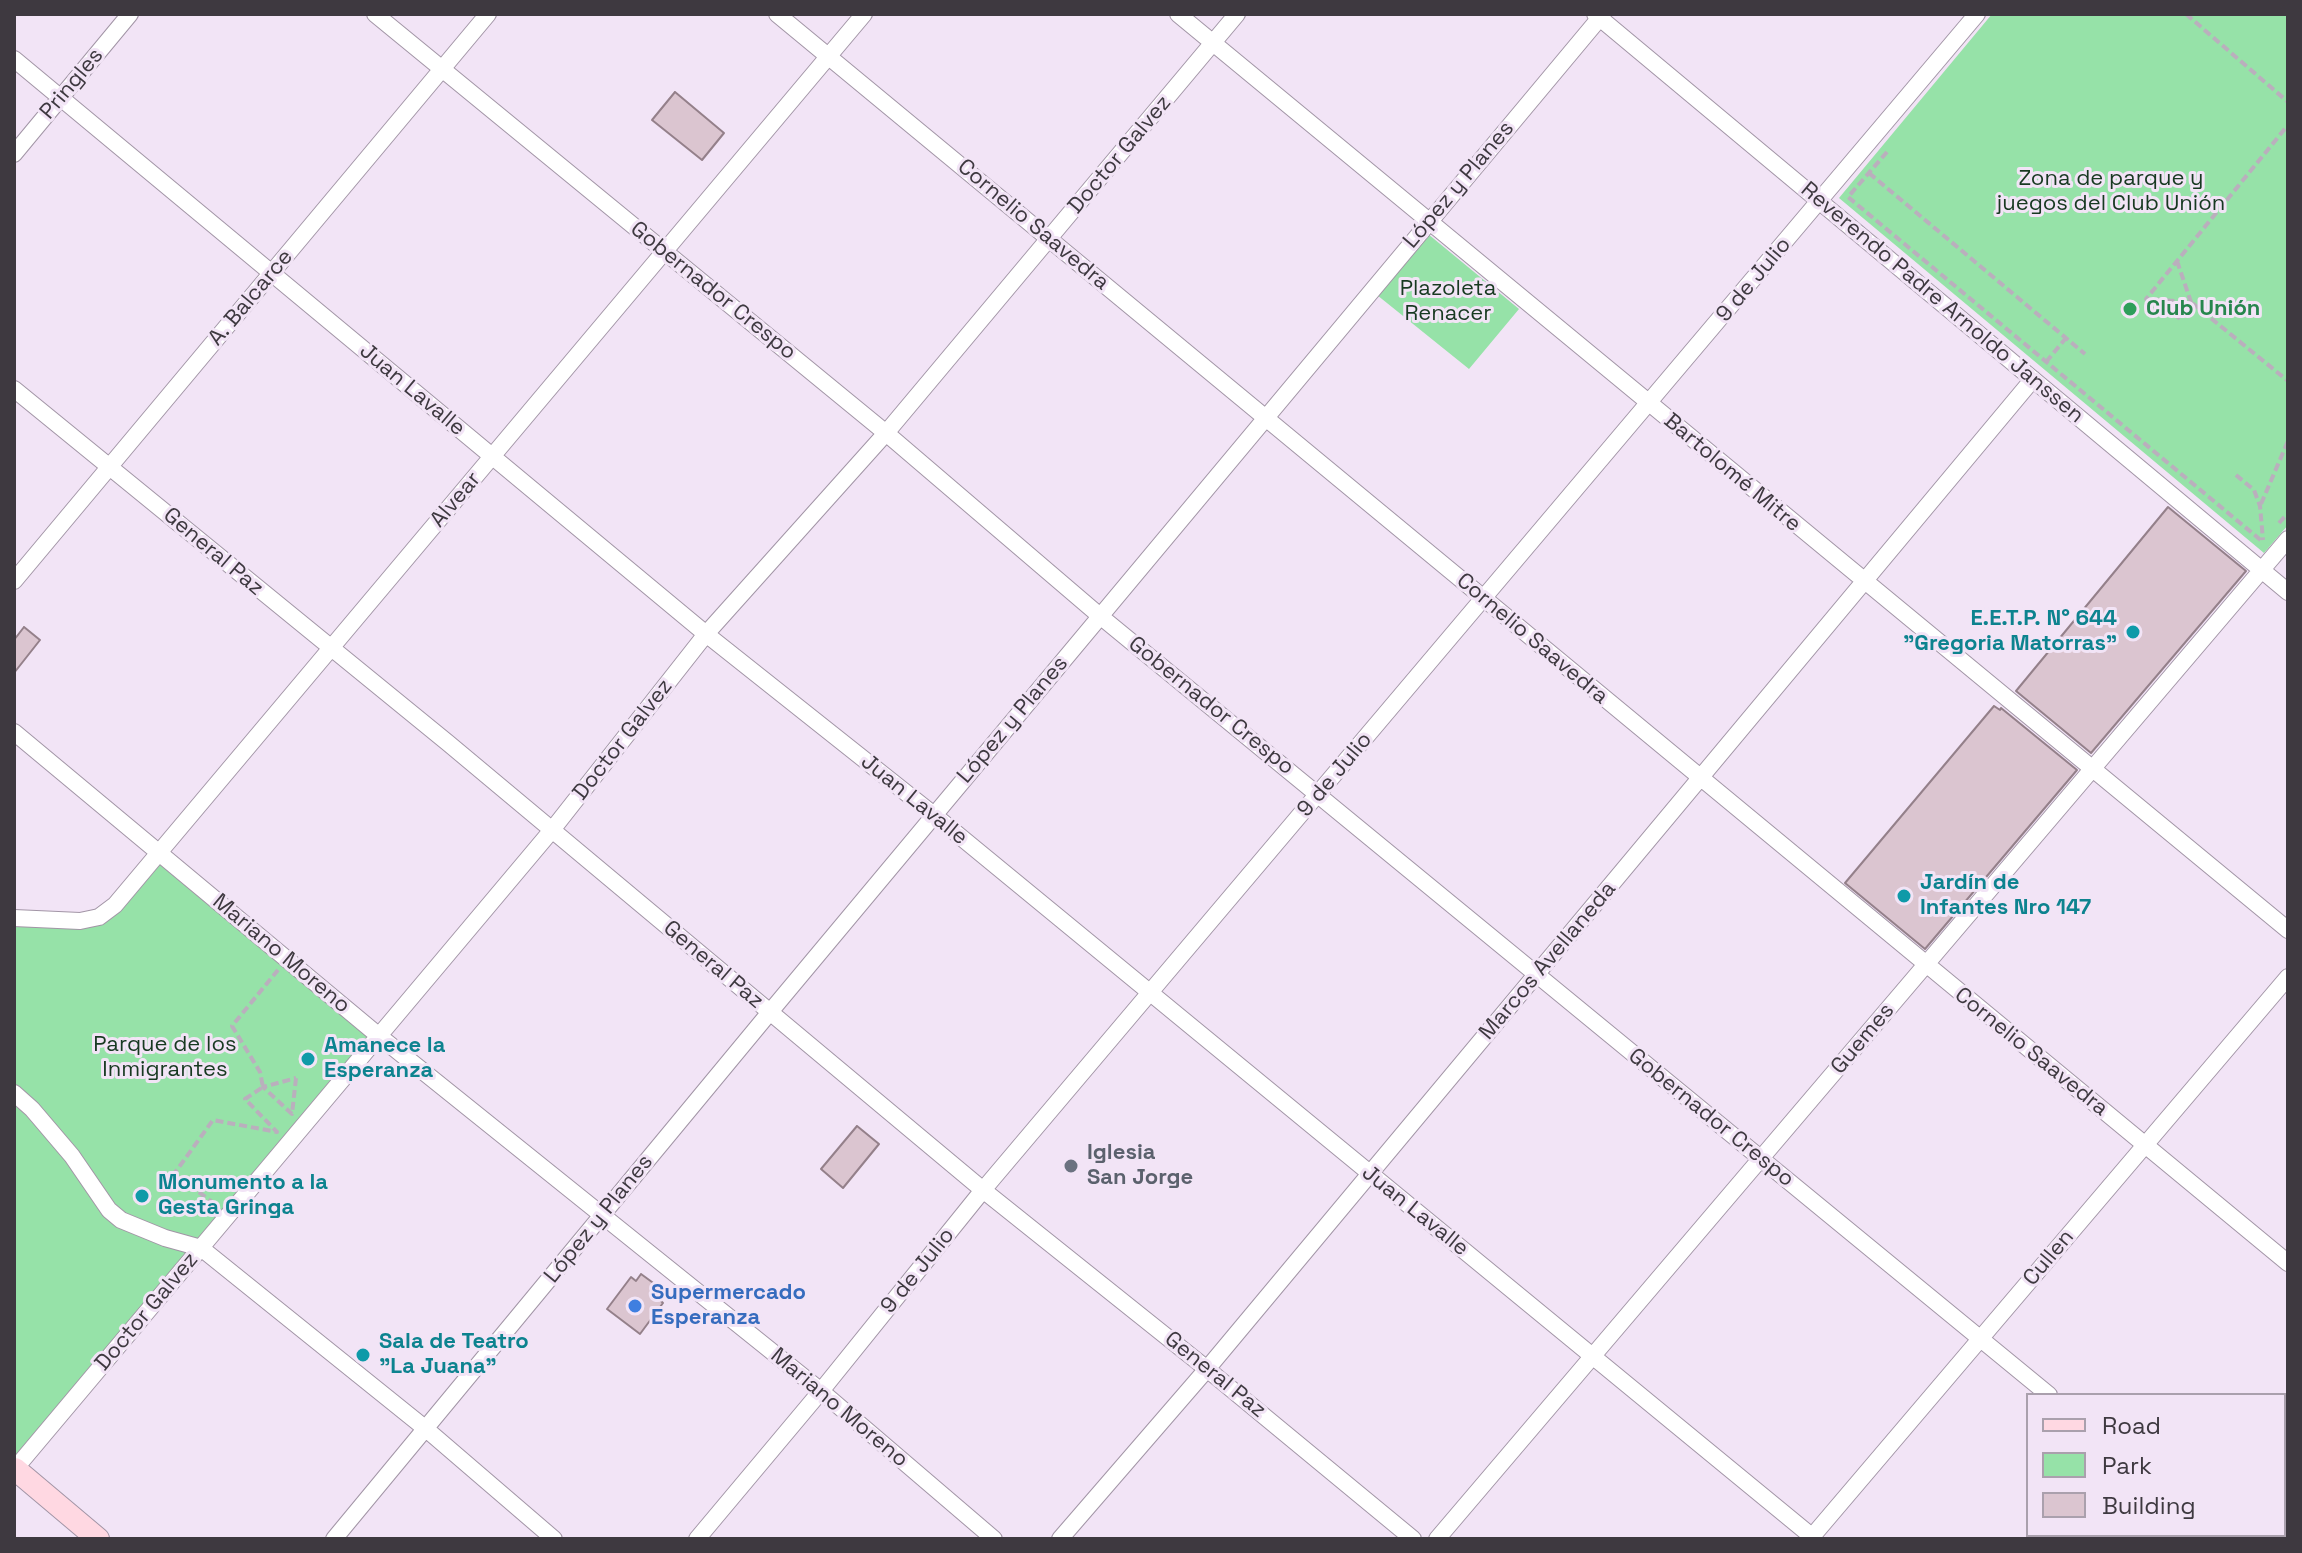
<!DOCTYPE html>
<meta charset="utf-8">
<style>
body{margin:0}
#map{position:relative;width:2302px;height:1553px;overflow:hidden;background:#f2e4f6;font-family:"Space Grotesk",sans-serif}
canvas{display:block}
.frame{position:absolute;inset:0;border:16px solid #3e3940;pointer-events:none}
.legend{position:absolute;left:2026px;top:1393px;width:260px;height:144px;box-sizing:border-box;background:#f2e4f6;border:2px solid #aaa0ad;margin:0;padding:10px 14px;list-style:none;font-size:24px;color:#3e3940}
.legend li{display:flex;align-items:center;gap:16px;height:40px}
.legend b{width:40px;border:2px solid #aaa0ad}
</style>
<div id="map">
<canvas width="2302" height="1553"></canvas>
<div class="frame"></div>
<ul class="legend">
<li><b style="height:10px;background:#ffd8e2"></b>Road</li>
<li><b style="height:22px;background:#96e2a8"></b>Park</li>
<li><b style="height:22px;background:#dbc5d0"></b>Building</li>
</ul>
</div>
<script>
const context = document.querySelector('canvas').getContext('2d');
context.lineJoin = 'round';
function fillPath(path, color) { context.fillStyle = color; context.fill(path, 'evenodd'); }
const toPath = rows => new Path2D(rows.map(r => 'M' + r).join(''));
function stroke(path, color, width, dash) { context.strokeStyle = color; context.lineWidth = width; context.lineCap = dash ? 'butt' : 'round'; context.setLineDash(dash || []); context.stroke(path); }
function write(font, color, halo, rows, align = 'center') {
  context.font = font + ' "Space Grotesk",sans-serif'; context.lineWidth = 6; context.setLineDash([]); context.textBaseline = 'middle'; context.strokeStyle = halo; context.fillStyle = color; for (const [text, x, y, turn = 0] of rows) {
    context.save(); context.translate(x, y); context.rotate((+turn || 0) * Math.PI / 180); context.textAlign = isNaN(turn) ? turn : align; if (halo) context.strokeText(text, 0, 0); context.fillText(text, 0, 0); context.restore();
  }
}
const green = toPath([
 [1992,14,2288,14,2288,525,2264,553,1839,198],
 [1428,234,1519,309,1469,369,1377,295],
 [159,852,379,1036,14,1470,14,918,99,917]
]);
const building = toPath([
 [675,92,724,133,702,160,652,120,675,92],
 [2168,507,2246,571,2091,753,2016,691,2168,507],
 [24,627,40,640,14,673,14,640,24,627],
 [1994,706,2000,710,2001,708,2077,770,1925,949,1845,883,1994,706],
 [857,1126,879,1144,843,1188,821,1169,857,1126],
 [641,1274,667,1293,661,1301,663,1303,640,1334,607,1309,631,1277,636,1281,641,1274]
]);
const path = toPath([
 [2186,14,2288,102],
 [1887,152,1848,197,2263,542],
 [1869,173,2085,354],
 [2177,261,2191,302,2146,299,2288,125],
 [2177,319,2191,302,2288,381],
 [2046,362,2066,338],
 [2236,475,2254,490,2260,506,2263,540],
 [2261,504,2288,441],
 [2279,523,2288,513],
 [296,1078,292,1114,263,1087,296,1078],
 [215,1204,174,1174,213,1120,277,1132,245,1099,263,1087,260,1072,232,1026,278,970]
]);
const minor = toPath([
 [375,14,886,433,1100,616,2049,1395],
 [777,14,2288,1263],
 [1178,14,2288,930],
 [1595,14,2288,592],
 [14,59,706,634,934,815,1815,1539],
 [14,154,130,14],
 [14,389,448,743,983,1190,1207,1369,1413,1539],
 [14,581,488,14],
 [14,732,379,1036,821,1391,994,1539],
 [14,918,80,921,99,917,115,905,864,14],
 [14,1093,32,1109,72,1156,109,1210,121,1220,165,1238,201,1248,426,1429,554,1539],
 [2284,1433,2288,1428],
 [14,1470,552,830,706,634,886,433,1237,14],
 [2219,1535,2224,1539],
 [334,1539,770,1012,1603,14],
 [697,1539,821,1391,983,1190,1977,14],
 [1060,1539,1207,1369,2033,379],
 [1437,1539,2288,539],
 [1810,1539,2288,977],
 [2195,1539,2199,1535]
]);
const secondary = toPath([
 [15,1469,98,1539]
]);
const markers = [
 [2130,309,8,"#2e9e5b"],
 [2133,632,8,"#0f9aa8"],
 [1904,896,8,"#0f9aa8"],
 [308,1059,8,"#0f9aa8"],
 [1071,1166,8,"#6b7280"],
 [142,1196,8,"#0f9aa8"],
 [635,1306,8,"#3f7fe0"],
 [363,1355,8,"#0f9aa8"]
];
const streetNames = [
 ["Pringles",72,84,-50],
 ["Doctor Galvez",1120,155,-50],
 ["López y Planes",1459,185,-50],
 ["Cornelio Saavedra",1033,225,40],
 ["9 de Julio",1754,280,-50],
 ["Gobernador Crespo",713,291,39],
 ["A. Balcarce",251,298,-50],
 ["Reverendo Padre Arnoldo Janssen",1942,303,40],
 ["Juan Lavalle",412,390,40],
 ["Bartolomé Mitre",1732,473,40],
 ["Alvear",456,500,-50],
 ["General Paz",213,552,40],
 ["Cornelio Saavedra",1532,639,40],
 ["Gobernador Crespo",1211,706,39],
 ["López y Planes",1013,720,-50],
 ["Doctor Galvez",623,740,-52],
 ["9 de Julio",1335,775,-50],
 ["Juan Lavalle",914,800,39],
 ["Mariano Moreno",281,954,40],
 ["Marcos Avellaneda",1548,961,-50],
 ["General Paz",713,965,40],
 ["Guemes",1863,1039,-50],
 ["Cornelio Saavedra",2031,1052,39],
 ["Gobernador Crespo",1711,1118,39],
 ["Juan Lavalle",1415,1211,39],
 ["López y Planes",599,1219,-51],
 ["Cullen",2049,1258,-50],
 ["9 de Julio",918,1271,-51],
 ["Doctor Galvez",147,1312,-50],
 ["General Paz",1215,1375,39],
 ["Mariano Moreno",839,1408,40]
];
const parkNames = [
 ["Zona de parque y",2111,179],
 ["juegos del Club Unión",2111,204],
 ["Plazoleta",1448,289],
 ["Renacer",1448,314],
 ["Parque de los",165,1045],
 ["Inmigrantes",165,1070]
];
const leisureNames = [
 ["Club Unión",2146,309]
];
const cultureNames = [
 ["E.E.T.P. N° 644",2117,619,"right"],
 ["\"Gregoria Matorras\"",2117,644,"right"],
 ["Jardín de",1920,883],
 ["Infantes Nro 147",1920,908],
 ["Amanece la",324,1046],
 ["Esperanza",324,1071],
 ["Monumento a la",158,1183],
 ["Gesta Gringa",158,1208],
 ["Sala de Teatro",379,1342],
 ["\"La Juana\"",379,1367]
];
const worshipNames = [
 ["Iglesia",1087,1153],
 ["San Jorge",1087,1178]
];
const shopNames = [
 ["Supermercado",651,1293],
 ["Esperanza",651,1318]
];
fillPath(green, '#96e2a8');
fillPath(building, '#dbc5d0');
stroke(building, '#94808a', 2);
stroke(minor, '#a295a6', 18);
stroke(secondary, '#a295a6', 24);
stroke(path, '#baafbd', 4, [8, 4]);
stroke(minor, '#fff', 16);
stroke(secondary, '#ffd8e2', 22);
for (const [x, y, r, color] of markers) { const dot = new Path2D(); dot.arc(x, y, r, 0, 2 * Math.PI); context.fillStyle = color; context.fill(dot); stroke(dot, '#f2e4f6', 3); }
write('22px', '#3e3940', '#f2e4f6', streetNames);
write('22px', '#173921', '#f2e4f6', parkNames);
write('bold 22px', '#27864d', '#f2e4f6', leisureNames, 'left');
write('bold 22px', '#0d838f', '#f2e4f6', cultureNames, 'left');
write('bold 22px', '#5b616d', '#f2e4f6', worshipNames, 'left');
write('bold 22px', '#366cbe', '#f2e4f6', shopNames, 'left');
</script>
